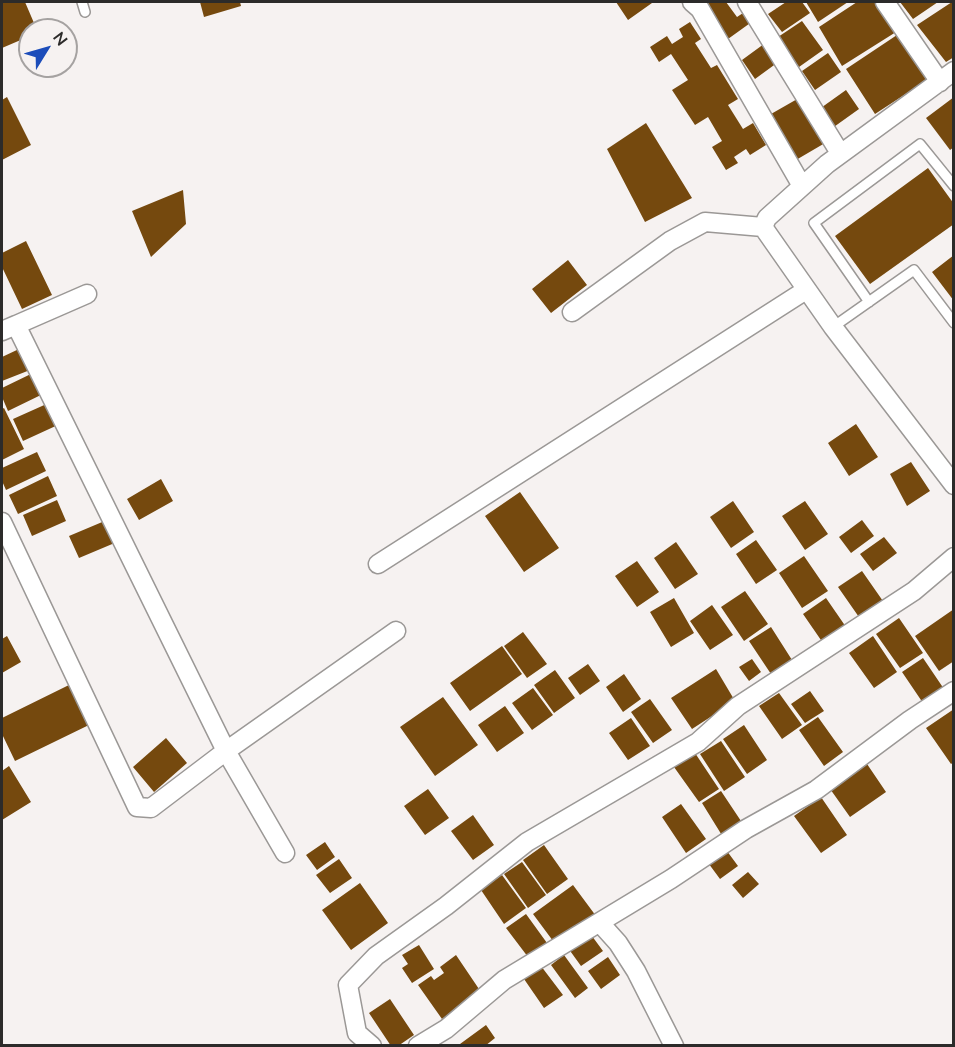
<!DOCTYPE html>
<style>
body{margin:0}
#map{position:relative;width:955px;height:1047px;overflow:hidden;background:#f6f2f1;font-family:Mulish,sans-serif}
canvas{display:block}
.frame{position:absolute;inset:0;border:3px solid #2c2b2a;pointer-events:none}
.north{position:absolute;left:18px;top:18px;width:60px;height:60px;box-sizing:border-box;background:#f6f2f1;border:2px solid #a5a2a1;border-radius:50%;rotate:53deg;font-size:16px;font-weight:700;line-height:24px;text-align:center;color:#2c2b2a}
.north::after{content:'';display:block;margin:auto;width:21px;height:27px;background:#1c4dba;clip-path:polygon(50% 0,100% 100%,50% 72%,0 100%)}
</style>
<div id="map">
<canvas width="955" height="1047"></canvas>
<div class="frame"></div>
<div class="north">N</div>
</div>
<script>
const context = document.querySelector('canvas').getContext('2d');
context.lineJoin = 'round';
function fillPath(path, color) { context.fillStyle = color; context.fill(path, 'evenodd'); }
const toPath = rows => new Path2D(rows.map(r => 'M' + r).join(''));
function stroke(path, color, width, dash) { context.strokeStyle = color; context.lineWidth = width; context.lineCap = dash ? 'butt' : 'round'; context.setLineDash(dash || []); context.stroke(path); }
const building = toPath([
 [2,2,25,2,37,30,30,30,30,36,2,48],
 [200,2,240,2,241,6,204,17],
 [616,2,651,2,652,3,628,20],
 [702,2,726,2,737,17,746,11,753,21,728,39],
 [786,2,802,2,810,13,782,32,768,14],
 [806,2,848,2,818,22],
 [857,2,875,2,896,32,842,66,819,27],
 [900,2,938,2,913,19],
 [952,2,954,57,946,62,917,25],
 [802,21,823,50,799,67,778,37],
 [690,22,701,39,695,43,711,68,717,65,738,99,728,105,743,129,753,123,766,145,750,155,746,149,734,157,738,163,726,170,712,147,722,141,708,117,695,125,672,90,688,80,671,54,659,62,650,47,667,36,672,44,683,37,679,29],
 [897,35,927,80,875,114,846,69],
 [768,41,781,60,755,79,742,60],
 [828,53,841,72,815,90,802,71],
 [846,90,859,109,831,129,818,110],
 [7,97,31,145,2,160,2,100],
 [954,97,954,147,950,150,926,118],
 [799,98,825,143,796,160,771,114],
 [646,123,692,198,645,222,607,149],
 [928,168,954,204,954,224,870,284,835,236],
 [183,190,186,224,151,257,132,211],
 [26,241,52,295,22,309,2,267,2,253],
 [954,255,954,301,932,272],
 [568,260,587,285,551,313,532,289],
 [19,349,30,370,2,381,2,357],
 [35,372,45,393,8,411,2,397,2,388],
 [51,402,60,424,23,441,13,419],
 [4,408,24,449,2,460,2,409],
 [856,424,878,457,849,476,828,443],
 [37,452,46,471,6,490,2,481,2,468],
 [911,462,930,491,907,506,890,474],
 [48,476,57,496,18,514,9,495],
 [161,479,173,501,139,520,127,499],
 [520,492,559,548,524,572,485,516],
 [57,500,66,521,32,536,23,515],
 [733,501,754,532,731,548,710,517],
 [805,501,828,534,805,550,782,516],
 [107,520,117,542,79,558,69,536],
 [862,520,874,536,851,553,839,537],
 [884,537,897,553,873,571,860,554],
 [756,540,777,570,756,584,736,554],
 [676,542,698,574,675,589,654,558],
 [804,556,828,591,802,608,779,573],
 [637,561,659,592,637,607,615,576],
 [862,571,885,604,861,620,838,587],
 [745,591,768,624,744,641,721,607],
 [674,598,694,633,671,647,650,612],
 [826,598,846,627,823,643,803,614],
 [712,605,733,635,710,650,690,621],
 [954,609,954,661,939,671,915,636],
 [899,618,923,653,900,668,876,634],
 [771,627,792,660,771,674,749,641],
 [523,632,547,664,527,678,504,646],
 [7,636,21,662,2,673,2,639],
 [873,636,897,672,874,688,849,653],
 [502,646,522,674,470,711,450,683],
 [923,658,944,689,923,703,902,672],
 [752,659,761,672,749,681,739,667],
 [588,664,600,681,580,695,568,678],
 [716,669,735,701,692,729,671,698],
 [555,670,575,698,554,713,534,685],
 [624,674,641,699,623,712,606,687],
 [71,684,91,724,15,761,2,734,2,718],
 [533,688,553,715,532,730,512,703],
 [810,691,824,711,805,723,791,704],
 [779,693,802,725,782,739,759,706],
 [443,697,478,745,435,776,400,727],
 [650,699,672,730,653,743,631,712],
 [505,706,524,733,497,752,478,725],
 [954,709,954,762,951,764,926,728],
 [818,717,843,752,824,766,799,730],
 [631,718,650,746,628,760,609,733],
 [744,725,767,760,747,774,723,739],
 [166,738,187,763,154,792,133,767],
 [721,741,745,777,724,791,700,754],
 [695,753,719,789,699,802,674,767],
 [865,761,886,792,850,817,828,786],
 [9,766,31,802,2,820,2,771],
 [428,789,449,818,425,835,404,806],
 [721,791,743,824,723,837,702,803],
 [821,797,847,835,821,853,794,816],
 [681,804,706,839,686,853,662,817],
 [473,815,494,845,473,860,451,831],
 [325,842,335,857,317,870,306,855],
 [544,845,568,879,547,894,523,860],
 [724,847,738,866,720,879,706,860],
 [339,859,352,878,330,893,316,875],
 [522,862,546,895,528,908,504,874],
 [748,872,759,884,743,898,732,885],
 [502,875,526,908,504,924,481,890],
 [360,883,388,923,351,950,322,910],
 [573,885,596,916,556,945,533,914],
 [526,914,547,943,528,957,506,928],
 [589,932,603,951,581,966,568,948],
 [419,945,434,969,412,983,402,968,408,964,402,955],
 [456,955,481,992,442,1019,418,985,431,976,434,980,444,973,440,967],
 [564,955,588,988,575,998,551,965],
 [608,957,620,975,601,989,588,971],
 [541,966,563,995,544,1008,524,979],
 [390,999,414,1035,398,1046,391,1046,369,1013],
 [486,1025,495,1038,485,1046,461,1046,460,1044]
]);
const lane = toPath([
 [82,2,85,12],
 [869,302,814,223,920,144,954,186],
 [833,327,914,270,954,323]
]);
const street = toPath([
 [692,2,700,9,802,186],
 [747,2,840,153],
 [885,2,940,82],
 [954,71,827,164,767,218,763,227,833,327,954,485],
 [572,312,670,241,705,222,763,227],
 [16,325,87,294],
 [2,331,16,325,226,751,396,631],
 [2,522,137,807,151,808,226,751,285,853],
 [378,564,806,290],
 [600,923,618,943,636,971,674,1046],
 [372,1046,357,1033,348,985,376,956,446,906,527,842,698,742,738,706,914,591,954,557],
 [418,1046,446,1029,504,980,671,879,746,829,816,790,910,720,954,691]
]);
fillPath(building, '#75490e');
stroke(lane, '#9b9896', 12);
stroke(street, '#9b9896', 21);
stroke(lane, '#fff', 9);
stroke(street, '#fff', 18);
</script>
